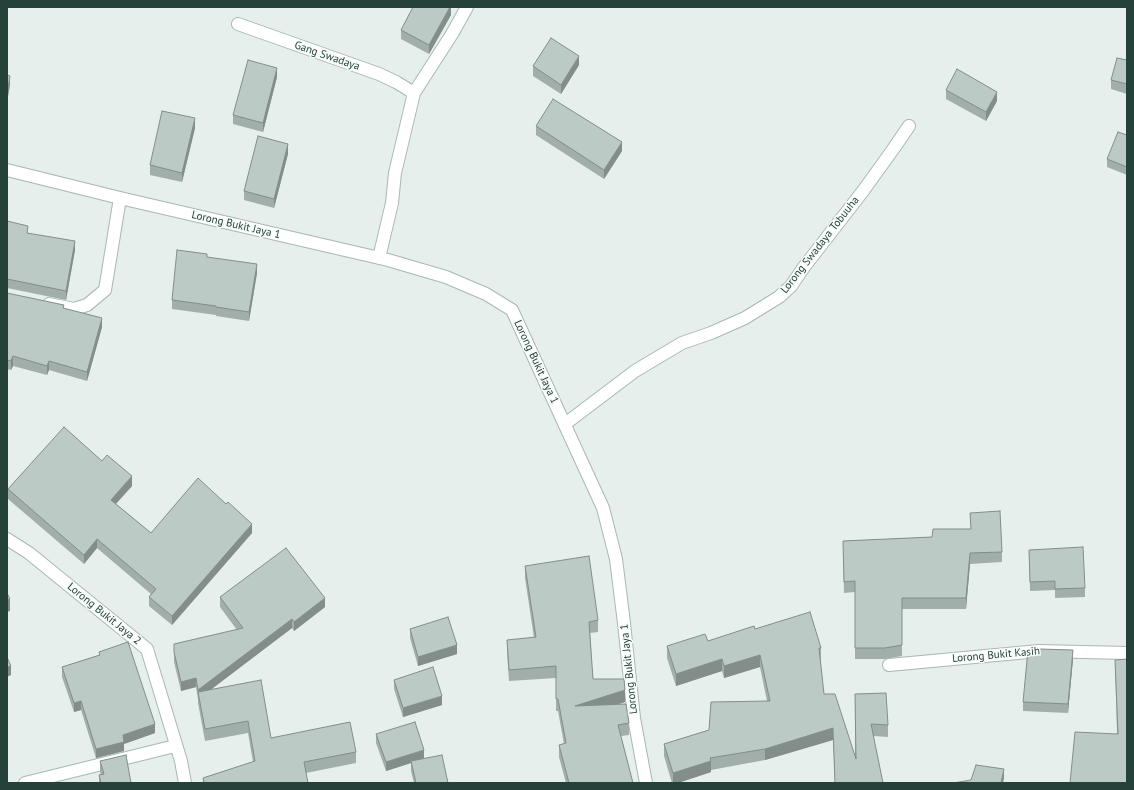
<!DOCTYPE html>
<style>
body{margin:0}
#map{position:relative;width:1134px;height:790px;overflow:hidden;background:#e6efeb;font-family:"PT Sans",sans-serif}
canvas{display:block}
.frame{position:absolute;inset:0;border:8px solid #24423a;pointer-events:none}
</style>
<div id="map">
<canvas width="1134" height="790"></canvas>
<div class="frame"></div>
</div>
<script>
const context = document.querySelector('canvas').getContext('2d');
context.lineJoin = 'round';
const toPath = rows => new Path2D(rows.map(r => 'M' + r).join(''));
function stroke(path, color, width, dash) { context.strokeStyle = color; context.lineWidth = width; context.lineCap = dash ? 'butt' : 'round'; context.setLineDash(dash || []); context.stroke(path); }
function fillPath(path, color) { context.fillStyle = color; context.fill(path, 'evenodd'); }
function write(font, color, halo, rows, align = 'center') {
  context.font = font + ' "PT Sans",sans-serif'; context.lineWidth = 3; context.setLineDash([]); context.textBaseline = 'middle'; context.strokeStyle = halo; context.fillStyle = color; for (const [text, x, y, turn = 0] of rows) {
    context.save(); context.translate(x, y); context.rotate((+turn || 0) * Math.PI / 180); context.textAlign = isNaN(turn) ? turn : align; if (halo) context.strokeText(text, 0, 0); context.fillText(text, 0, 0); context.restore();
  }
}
const minor = toPath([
 [238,24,379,74,396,82,414,93,395,173,392,203,379,258],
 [414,93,452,34,467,7],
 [7,170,120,198,388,260,446,277,486,294,512,310,603,508,616,559,624,623,634,718,646,783],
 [49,304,74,309,87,305,105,290,120,198],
 [565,424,635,371,682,343,711,333,745,318,779,297,791,286,804,267,863,191,894,148,909,126],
 [7,539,29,553,147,649,181,761,185,783],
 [889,665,1039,651,1127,653],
 [25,783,175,746]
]);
const wall = toPath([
 [451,7,451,15,429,54,401,39,401,30],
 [1127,60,1127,94,1111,89,1111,80],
 [579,65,561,94,533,76,533,66],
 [277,77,263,132,233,124,233,115],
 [946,90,997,101,986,121,946,99],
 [536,126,622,151,604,179,536,135],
 [195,128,182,182,150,175,150,165],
 [1127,135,1127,175,1107,167,1107,159],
 [288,154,274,208,244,200,244,191],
 [7,221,28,233,75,250,66,300,7,288],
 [207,257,257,273,249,321,216,316,216,315,172,309,172,300],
 [7,293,64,308,102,327,87,381,49,370,47,375,13,366,11,370,7,369],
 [102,461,132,486,116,504,151,533,252,533,172,625,149,606,149,597,151,594,97,548,84,564,8,499,8,489],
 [970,513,1002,552,1002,562,970,564,966,609,902,609,902,656,885,659,855,659,855,592,844,593,843,541,932,537,971,529],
 [1029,550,1085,588,1085,597,1055,598,1055,590,1030,591],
 [525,566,598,620,598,632,590,633,593,679,625,702,616,705,629,723,629,735,621,736,633,783,566,783,559,757,559,745,564,744,558,711,556,711,556,678,509,681,507,651,507,640,534,638,525,578],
 [220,597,325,607,294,631,292,628,211,689,271,738,356,752,356,763,306,773,308,783,203,783,203,778,253,762,248,733,205,741,198,703,198,698,198,699,196,687,181,691,174,662,174,644,237,630,220,607],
 [410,629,457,654,418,666,410,638],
 [755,629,821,648,821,660,820,660,824,694,855,759,855,694,888,725,888,737,873,736,883,783,835,783,833,740,765,760,711,770,711,772,678,783,672,783,664,756,664,744,709,730,767,701,760,667,724,678,722,671,676,686,667,658,667,646,708,641],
 [99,652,155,733,124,744,124,751,96,758,81,710,74,712,62,677,62,667,99,655],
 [1073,659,1068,713,1023,711,1023,702],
 [1115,660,1127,783,1117,734],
 [394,680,442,705,403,717,394,689],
 [376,734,424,759,448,783,414,783,411,771,411,763,386,771,376,743],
 [100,761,131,783,99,783,99,775,101,774,100,772]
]);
const shadedWall = toPath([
 [450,7,451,7,451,15,429,54,429,45],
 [579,56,579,65,561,94,561,85],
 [277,68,277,77,263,132,263,123],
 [10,76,10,85,7,103,7,94],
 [997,92,997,101,986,121,986,112],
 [195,118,195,128,182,182,182,173],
 [622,142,622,151,604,179,604,170],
 [288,144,288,154,274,208,274,199],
 [75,241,75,250,66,300,66,291],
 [257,264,257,273,249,321,249,312],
 [102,318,102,327,87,381,87,372],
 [13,356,13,366,11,370,11,361],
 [49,361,49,370,47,375,47,366],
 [132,476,132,486,111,509,111,500],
 [252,524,252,533,172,625,172,616],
 [97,539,97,548,84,564,84,555],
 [970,553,970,564,966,609,966,598],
 [325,598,325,607,294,631,294,622],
 [10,599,10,611,7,612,7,600],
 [292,619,292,628,200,698,198,692,198,699,198,690],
 [457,645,457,654,418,666,418,657],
 [1073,650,1073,659,1068,713,1068,704],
 [760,655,760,667,724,678,724,666],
 [722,659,722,671,676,686,676,674],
 [11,666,11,675,7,677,7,667],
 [196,678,196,687,181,691,181,682],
 [625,690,625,702,575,718,575,706],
 [442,696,442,705,403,717,403,708],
 [81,701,81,710,74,712,74,703],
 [155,724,155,733,124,744,124,751,96,758,96,749,123,735],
 [833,728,833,740,765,760,765,749],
 [424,750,424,759,411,761,411,763,386,771,386,762],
 [711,761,711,772,678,783,673,783,673,773],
 [1004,769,1004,778,1003,783,1001,783]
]);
const building = toPath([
 [413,7,450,7,429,45,401,30,413,7],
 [551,38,579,56,561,85,533,66,551,38],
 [1117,58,1127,60,1127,84,1111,80,1117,58],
 [248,60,277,68,263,123,233,115,248,60],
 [957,69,997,92,986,112,946,90,957,69],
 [7,75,10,76,7,94,7,75],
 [553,99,622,142,604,170,536,126,553,99],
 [162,111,195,118,182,173,150,165,162,111],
 [1118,132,1127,135,1127,167,1107,159,1118,132],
 [258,136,288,144,274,199,244,191,258,136],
 [7,221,28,226,27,233,75,241,66,291,7,279,7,221],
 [177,250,207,254,207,257,257,264,249,312,216,307,216,306,172,300,177,250],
 [7,293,64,305,63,308,102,318,87,372,49,361,47,366,13,356,11,361,7,360,7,293],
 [64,427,102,461,107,455,132,476,111,500,151,533,198,478,226,504,228,502,252,524,172,616,149,597,156,589,97,539,84,555,8,489,64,427],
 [1000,511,1002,552,970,553,966,598,902,598,902,645,885,648,855,648,855,581,844,582,843,541,932,537,933,529,971,529,970,513,1000,511],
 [1083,547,1085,588,1055,589,1055,581,1030,582,1029,550,1083,547],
 [286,548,325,598,294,622,292,619,198,690,196,678,181,682,174,652,174,644,243,628,220,597,286,548],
 [589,556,598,620,589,622,593,679,624,679,625,690,575,706,626,704,629,723,618,725,633,783,569,783,559,745,566,743,558,699,556,699,556,666,509,670,507,640,536,637,525,566,589,556],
 [7,593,10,599,7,600,7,593],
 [810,612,821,648,819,648,824,694,835,694,856,759,855,694,886,693,888,725,871,724,883,783,835,783,833,728,765,749,710,758,711,761,673,773,664,744,709,730,711,702,770,701,760,655,724,666,722,659,676,674,667,646,705,634,708,641,754,626,755,629,810,612],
 [448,617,457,645,418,657,410,629,448,617],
 [128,642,155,724,123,735,124,742,96,749,81,701,74,703,62,667,100,655,99,652,128,642],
 [1039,649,1073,650,1068,704,1023,702,1028,650,1039,649],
 [7,657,11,666,7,667,7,657],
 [1127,659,1127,783,1070,783,1075,732,1118,734,1115,660,1127,659],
 [433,667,442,696,403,708,394,680,433,667],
 [261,680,271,738,350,722,356,752,304,762,308,783,204,783,203,778,255,761,248,721,205,729,198,692,261,680],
 [415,722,424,750,386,762,376,734,415,722],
 [126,755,131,783,101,783,99,775,104,774,100,761,126,755],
 [442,755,448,783,416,783,411,761,442,755],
 [976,765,1004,769,1001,783,953,783,971,780,976,765]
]);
const streetNames = [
 ["Gang Swadaya",327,56,19],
 ["Lorong Bukit Jaya 1",236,225,13],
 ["Lorong Swadaya Tobuuha",820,245,-52],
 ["Lorong Bukit Jaya 1",536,362,65],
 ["Lorong Bukit Jaya 2",104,614,39],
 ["Lorong Bukit Kasih",996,655,-5],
 ["Lorong Bukit Jaya 1",629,669,-96]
];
stroke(minor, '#a8b8b2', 14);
stroke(minor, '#fff', 12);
fillPath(wall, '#a1aea9');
fillPath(shadedWall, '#838d89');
fillPath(building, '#bbcac4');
stroke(building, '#838d89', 1);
write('11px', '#24423a', '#f7fbf9', streetNames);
</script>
